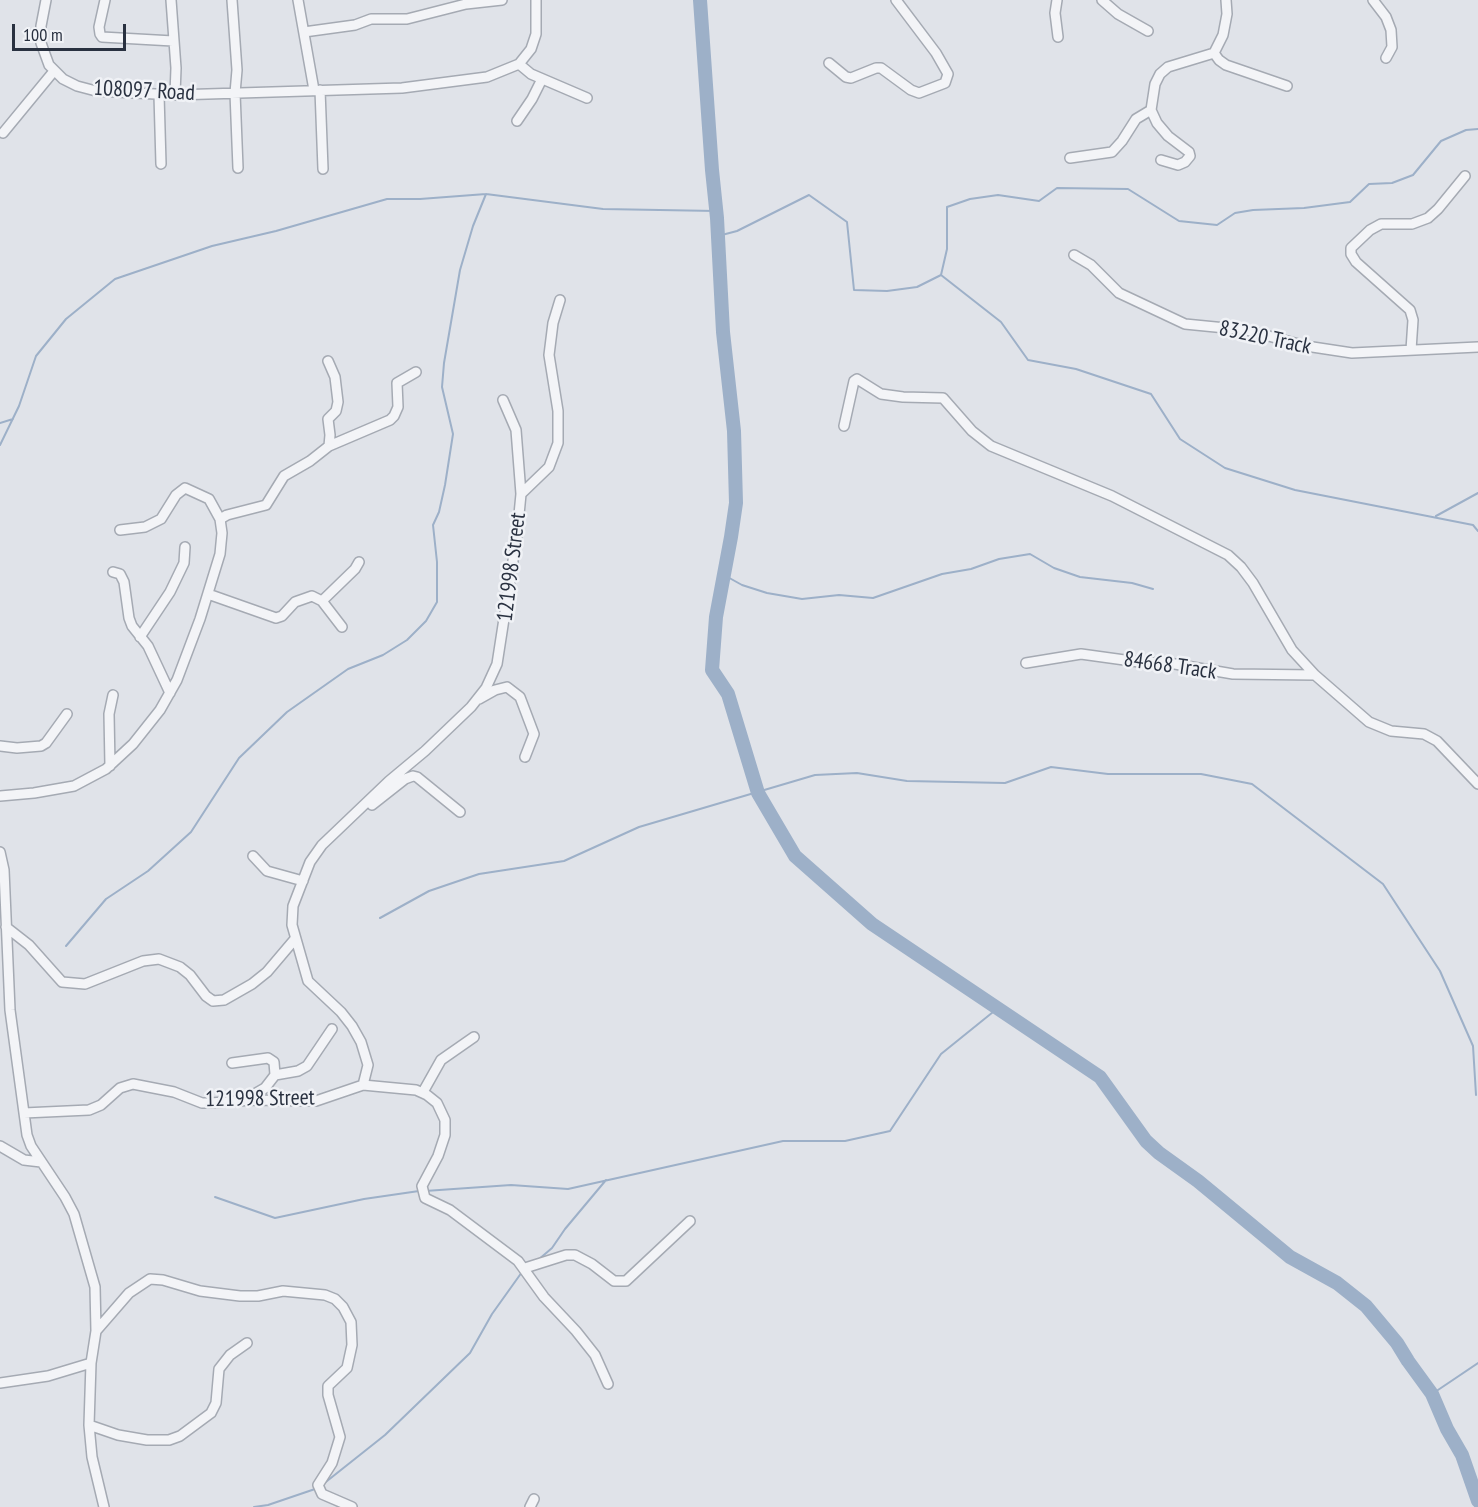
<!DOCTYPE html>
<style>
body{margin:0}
#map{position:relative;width:1478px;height:1507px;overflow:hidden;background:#e0e3e9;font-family:"PT Sans Narrow",sans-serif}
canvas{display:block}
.scale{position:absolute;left:12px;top:24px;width:114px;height:27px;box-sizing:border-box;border:3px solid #293140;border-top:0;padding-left:8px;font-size:18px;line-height:21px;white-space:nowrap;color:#293140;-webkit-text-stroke:4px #f0f2f6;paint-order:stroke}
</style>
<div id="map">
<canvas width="1478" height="1507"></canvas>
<div class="scale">100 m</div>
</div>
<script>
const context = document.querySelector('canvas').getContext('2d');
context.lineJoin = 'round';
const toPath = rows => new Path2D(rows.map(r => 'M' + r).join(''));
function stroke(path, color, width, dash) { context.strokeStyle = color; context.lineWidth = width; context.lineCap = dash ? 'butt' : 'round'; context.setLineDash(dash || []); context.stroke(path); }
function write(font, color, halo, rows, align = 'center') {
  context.font = font + ' "PT Sans Narrow",sans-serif'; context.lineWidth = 5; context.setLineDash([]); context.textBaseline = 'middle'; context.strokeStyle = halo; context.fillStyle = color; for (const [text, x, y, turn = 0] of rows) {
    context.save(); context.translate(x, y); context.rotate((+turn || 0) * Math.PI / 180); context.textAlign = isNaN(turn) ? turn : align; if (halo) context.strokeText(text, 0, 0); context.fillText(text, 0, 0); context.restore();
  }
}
const stream = toPath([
 [718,236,737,231,809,195,847,222,854,290,887,291,917,287,941,275,947,249,947,207,970,199,998,195,1039,201,1057,188,1128,189,1179,221,1217,225,1235,213,1253,210,1304,208,1350,202,1369,184,1392,183,1413,175,1441,141,1466,130,1478,129],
 [941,275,1001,322,1028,360,1076,369,1151,394,1180,439,1225,468,1295,490,1473,525,1478,531],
 [0,423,13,419],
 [0,445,19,406,36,356,66,319,115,279,212,246,276,231,387,199,420,199,486,194,603,209,716,211],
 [1436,516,1478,493],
 [724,575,742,585,767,593,802,599,839,595,873,598,942,574,971,569,999,559,1030,554,1054,568,1080,577,1132,583,1153,589],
 [380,918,429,891,479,874,564,861,639,827,815,775,857,773,907,781,1005,783,1051,767,1108,774,1201,774,1252,784,1383,884,1440,971,1473,1046,1476,1095],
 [66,946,106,899,148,871,191,832,239,758,287,712,348,669,383,655,407,640,426,621,437,602,437,562,433,525,439,512,445,485,453,434,442,387,444,363,460,270,473,226,486,194],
 [425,1191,511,1185,568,1189,783,1141,845,1141,890,1131,941,1054,998,1008],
 [215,1197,275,1218,364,1199,419,1191],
 [538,1260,552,1248,565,1229,606,1180],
 [1432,1394,1478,1363],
 [322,1485,385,1435,470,1353,492,1314,522,1272],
 [1476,1493,1478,1492],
 [254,1507,268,1505,318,1488]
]);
const river = toPath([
 [700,0,712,170,717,218,723,332,734,431,736,503,731,537,716,617,712,670,728,694,758,793,795,856,872,924,1100,1077,1146,1141,1159,1153,1198,1181,1290,1257,1337,1283,1366,1306,1397,1343,1408,1361,1432,1394,1447,1429,1462,1455,1478,1501]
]);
const minor = toPath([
 [46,0,41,26,41,43,49,65,63,79,77,86,96,91,175,95,402,88,487,77,519,64,531,49,536,34,536,0],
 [105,0,99,27,100,34,102,37,173,41],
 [171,0,176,68,175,95],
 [232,0,237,70,235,93,238,168],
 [298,0,314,90],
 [1057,0,1055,13,1058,37],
 [1102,0,1118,14,1148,31],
 [1373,0,1386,17,1391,30,1392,47,1386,58],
 [304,32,355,25,371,19,407,19,466,4,502,0],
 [1214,53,1219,60,1226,65,1287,86],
 [829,63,846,77,851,78,876,68,881,68,911,90,919,93,945,83,948,74,936,53,896,0],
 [519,64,531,74,587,98],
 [320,90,323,169],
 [159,95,161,164],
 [517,121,532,99,542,79],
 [3,133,54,71],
 [1070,158,1112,152,1122,141,1136,119,1151,110],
 [1161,160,1178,165,1185,162,1190,156,1189,152,1168,136,1157,123,1151,110,1155,84,1160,74,1168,67,1214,53,1223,35,1227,14,1226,0],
 [1074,255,1091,265,1119,293,1185,324,1246,330,1306,346,1352,353,1478,347],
 [1411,350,1413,320,1410,310,1356,262,1351,254,1351,248,1370,230,1381,224,1412,224,1428,218,1438,209,1465,176],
 [328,361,335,377,338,402,336,411,328,419,330,435,329,446],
 [503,400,516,430,521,494],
 [844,426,854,381,857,379,881,394,903,397,943,398,972,431,991,446,1112,496,1228,555,1241,567,1253,583,1292,650,1315,675,1369,722,1391,731,1424,734,1437,741,1478,784],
 [220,519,227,515,266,505,284,476,310,461,329,446,390,420,394,416,398,407,397,383,416,372],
 [113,572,120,574,124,582,129,618,132,626,148,646,170,693],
 [208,594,276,618,282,616,295,602,312,596,322,601,342,627],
 [322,601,355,569,359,562],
 [140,637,170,592,184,563,185,547],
 [1026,663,1081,654,1139,662,1169,663,1233,674,1315,675],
 [479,699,495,690,507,687,520,697,534,734,525,757],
 [0,746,17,748,41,746,46,743,67,714],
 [110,766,109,714,113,695],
 [0,796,34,793,74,786,106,769,133,744,160,710,177,680,200,619,220,554,222,533,220,519,209,499,185,488,176,495,161,519,145,527,120,530],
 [372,805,405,779,413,776,417,777,460,812],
 [0,852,4,870,10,1010,27,1135,31,1146,65,1197,74,1214,95,1287,96,1331,91,1363,89,1425,92,1457,104,1507],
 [253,856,267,871,303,881],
 [6,927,29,945,62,982,85,984,143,961,159,959,180,967,190,975,206,996,213,1001,224,1000,252,984,267,972,295,939],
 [232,1063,268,1058,274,1062,275,1075],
 [363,1085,416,1090,427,1095,437,1103,445,1120,445,1135,438,1156,422,1186,425,1198,450,1210,518,1261,544,1297,576,1331,595,1355,608,1384],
 [423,1092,441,1060,474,1037],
 [246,1099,265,1088,275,1075,298,1071,307,1066,332,1029],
 [24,1113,89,1110,101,1105,120,1088,133,1084,174,1092,202,1103,210,1103,253,1100,316,1101,363,1085,368,1065,361,1042,352,1026,341,1012,308,981,292,925,293,906,310,862,322,845,389,781,425,751,471,707,486,688,497,664,517,535,521,494,549,467,558,443,558,411,549,355,553,323,560,300],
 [0,1146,24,1160,41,1162],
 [525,1268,566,1255,575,1255,592,1264,614,1281,626,1281,690,1221],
 [96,1331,129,1293,150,1279,163,1280,200,1291,240,1296,258,1296,283,1291,325,1295,335,1299,343,1307,351,1322,352,1345,347,1368,328,1386,328,1395,340,1437,332,1463,318,1485,322,1494,352,1507],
 [0,1383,48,1376,91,1363],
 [89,1425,118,1435,147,1440,169,1440,180,1436,211,1413,216,1403,219,1369,230,1355,247,1343],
 [530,1507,534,1499]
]);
const streetNames = [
 ["108097 Road",144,91,3],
 ["83220 Track",1265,338,12],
 ["121998 Street",512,567,-83],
 ["84668 Track",1170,666,8],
 ["121998 Street",260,1099,-1]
];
stroke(stream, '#9db0c8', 2);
stroke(river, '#9db0c8', 14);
stroke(minor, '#a5aab3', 12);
stroke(minor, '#f3f4f7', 9);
write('22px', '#293140', '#f0f2f6', streetNames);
</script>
